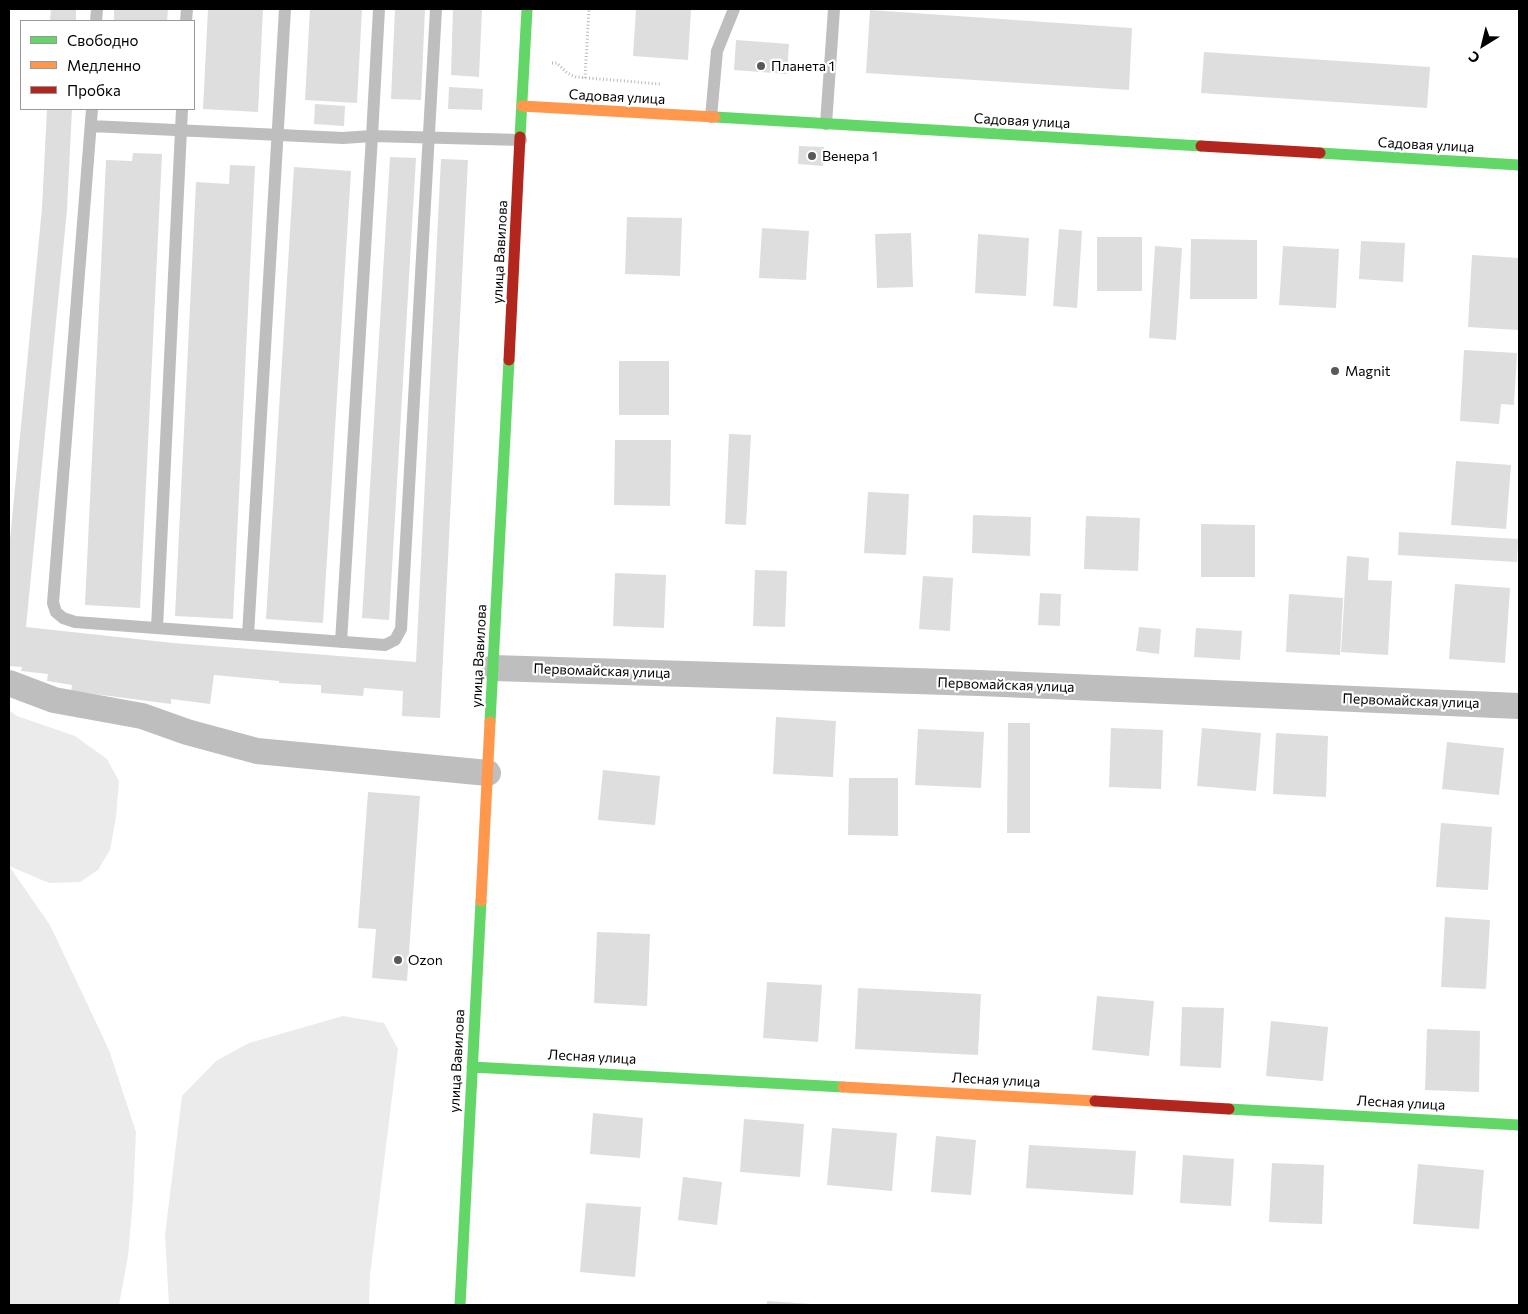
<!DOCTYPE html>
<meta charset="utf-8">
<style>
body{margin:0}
#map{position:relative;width:1528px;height:1314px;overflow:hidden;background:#fff;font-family:Commissioner,sans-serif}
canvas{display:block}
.frame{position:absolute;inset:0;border:10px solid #000;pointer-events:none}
.legend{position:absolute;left:20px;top:20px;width:175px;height:90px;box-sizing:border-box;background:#fff;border:1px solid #999;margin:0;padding:6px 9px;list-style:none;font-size:15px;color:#000}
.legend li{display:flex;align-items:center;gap:10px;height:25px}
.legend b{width:25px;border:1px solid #999}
.north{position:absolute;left:1458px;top:20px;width:50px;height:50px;-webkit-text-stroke:4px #fff;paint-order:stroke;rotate:216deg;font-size:14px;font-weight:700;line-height:20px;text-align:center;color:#000}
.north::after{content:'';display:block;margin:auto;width:18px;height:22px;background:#000;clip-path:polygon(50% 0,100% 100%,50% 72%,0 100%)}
</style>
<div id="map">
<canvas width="1528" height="1314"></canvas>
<div class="frame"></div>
<ul class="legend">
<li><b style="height:6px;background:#63d668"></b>Свободно</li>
<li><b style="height:6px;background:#ff974d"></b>Медленно</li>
<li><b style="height:6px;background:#b3261e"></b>Пробка</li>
</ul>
<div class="north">С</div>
</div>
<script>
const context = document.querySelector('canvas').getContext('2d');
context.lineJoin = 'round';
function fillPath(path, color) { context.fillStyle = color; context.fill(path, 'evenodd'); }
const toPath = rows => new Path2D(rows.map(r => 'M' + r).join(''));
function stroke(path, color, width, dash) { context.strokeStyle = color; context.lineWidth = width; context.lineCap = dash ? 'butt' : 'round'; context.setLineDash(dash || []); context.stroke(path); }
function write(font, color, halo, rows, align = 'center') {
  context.font = font + ' Commissioner,sans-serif'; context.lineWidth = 4.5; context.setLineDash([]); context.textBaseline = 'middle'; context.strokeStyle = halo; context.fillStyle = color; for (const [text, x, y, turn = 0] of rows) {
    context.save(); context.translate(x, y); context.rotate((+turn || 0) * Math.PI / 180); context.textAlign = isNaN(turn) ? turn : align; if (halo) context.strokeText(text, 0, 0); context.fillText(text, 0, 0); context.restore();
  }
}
const green = toPath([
 [9,710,17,716,75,736,107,759,119,781,116,817,110,850,98,870,80,882,49,883,9,866,50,925,109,1050,136,1132,133,1199,128,1256,119,1305,9,1305],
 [343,1016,384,1023,398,1049,370,1275,369,1305,169,1305,165,1235,182,1096,216,1061,249,1043]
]);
const building = toPath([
 [51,9,76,9,76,21,50,21],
 [114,9,168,9,167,21,114,21],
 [208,9,263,9,258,112,203,109],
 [310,9,362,9,357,103,305,100],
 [395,9,425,9,421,100,391,99],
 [453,9,482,9,479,77,451,75],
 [636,9,691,9,688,60,633,56],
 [870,10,1132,28,1129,90,866,73],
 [736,40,789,44,787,74,734,70],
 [1204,52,1430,67,1427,108,1201,93],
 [449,87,483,89,482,110,448,109],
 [315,104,345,106,344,126,314,124],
 [47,109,72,109,67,210,26,627,173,643,416,662,441,159,468,160,440,718,402,716,403,691,364,688,363,696,321,693,321,685,279,683,279,681,214,675,210,704,171,699,171,704,71,691,72,685,47,681,48,674,21,671,22,667,9,666,9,550,42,208],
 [799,146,824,147,823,166,798,164],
 [133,153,162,154,140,608,85,605,106,160,132,161],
 [390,157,416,158,389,620,362,618],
 [230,165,255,166,233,619,175,616,196,182,229,184],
 [294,167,351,171,323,623,266,619],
 [627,217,682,218,680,276,625,274],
 [762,228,809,231,806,280,759,278],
 [1059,229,1082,231,1077,308,1053,306],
 [911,233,913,287,877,288,875,234],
 [978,234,1029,238,1026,296,975,293],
 [1097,237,1142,237,1142,291,1097,291],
 [1191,239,1257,240,1257,299,1190,299],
 [1361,241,1405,243,1403,282,1359,279],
 [1155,246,1182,248,1176,340,1149,338],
 [1283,246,1339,249,1336,308,1279,305],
 [1472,255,1519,258,1519,330,1468,327],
 [1464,350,1517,353,1514,405,1501,404,1499,424,1460,421],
 [619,361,669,361,669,415,619,415],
 [729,434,751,435,746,525,725,524],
 [615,440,671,440,670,506,614,505],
 [1456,461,1511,465,1506,529,1451,525],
 [868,492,909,494,906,555,864,553],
 [973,515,1031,517,1030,556,972,553],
 [1086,516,1140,518,1138,571,1084,569],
 [1201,524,1255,525,1255,577,1201,577],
 [1399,532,1518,539,1517,562,1398,555],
 [1347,556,1369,558,1368,580,1392,581,1388,655,1341,652],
 [755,570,787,571,785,627,753,626],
 [615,573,666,575,664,628,613,626],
 [923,576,953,578,950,631,919,629],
 [1455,584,1510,588,1505,663,1449,659],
 [1040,593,1061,594,1060,626,1038,625],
 [1289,594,1343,598,1340,655,1286,652],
 [1139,627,1161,629,1159,654,1136,651],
 [1196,628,1242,631,1240,660,1194,657],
 [776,717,836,721,833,777,773,774],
 [1008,723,1030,723,1030,833,1007,833],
 [1111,728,1163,730,1161,789,1109,787],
 [1202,728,1261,733,1256,791,1197,786],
 [918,729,984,732,981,788,915,785],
 [1276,733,1328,736,1326,797,1273,794],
 [1447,742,1504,748,1499,795,1442,789],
 [603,770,660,776,655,825,598,820],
 [849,778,898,778,898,836,848,835],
 [368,792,420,796,407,981,372,978,376,929,358,928],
 [1441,823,1492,827,1488,890,1436,887],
 [1445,917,1490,920,1486,989,1441,987],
 [597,932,650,934,647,1006,594,1003],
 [767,982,822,985,818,1042,763,1038],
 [858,988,981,994,978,1055,855,1049],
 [1097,996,1154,1001,1149,1056,1092,1050],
 [1182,1007,1224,1008,1221,1068,1180,1066],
 [1271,1021,1328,1027,1323,1081,1266,1076],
 [1427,1029,1480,1031,1479,1092,1425,1090],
 [593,1113,643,1118,640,1158,590,1154],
 [744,1119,804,1124,800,1177,740,1172],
 [832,1128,897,1133,892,1191,827,1185],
 [936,1136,976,1140,971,1195,931,1192],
 [1029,1145,1136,1151,1133,1195,1026,1188],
 [1183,1155,1234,1159,1231,1206,1180,1203],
 [1272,1163,1324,1165,1322,1224,1269,1222],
 [1418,1164,1484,1170,1479,1229,1413,1224],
 [683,1177,722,1182,717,1225,678,1220],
 [586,1203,641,1207,635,1277,580,1272],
 [767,1301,812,1304,812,1305,767,1305]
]);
const path = toPath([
 [552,63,557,63,567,73,576,77,660,84],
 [585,78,589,9]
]);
const lane = toPath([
 [96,21,97,9],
 [186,21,187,9],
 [92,109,53,603,56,612,63,618,75,622,385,645,395,640,401,629,436,9],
 [711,117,717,51,734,9],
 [826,124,834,9],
 [91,126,343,138,372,136,521,140],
 [157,628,182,109],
 [248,635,285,9],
 [341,642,372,136,379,9]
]);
const street = toPath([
 [493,668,979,683,1519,706],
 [9,683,54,700,142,716,187,732,257,751,488,773]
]);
const fast = toPath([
 [715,117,1201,146],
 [520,137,527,9],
 [1320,153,1519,165],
 [490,722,509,360],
 [472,1067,843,1087],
 [1229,1109,1519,1125],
 [460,1305,481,901]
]);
const slow = toPath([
 [522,106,715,117],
 [481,901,490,722],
 [843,1087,1095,1101]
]);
const jam = toPath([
 [1201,146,1320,153],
 [509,360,520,137],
 [1095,1101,1229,1109]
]);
const markers = [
 [761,66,5,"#595959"],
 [812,156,5,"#595959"],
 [1335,371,5,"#595959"],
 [398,960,5,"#595959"]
];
const poiNames = [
 ["Планета 1",771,66],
 ["Венера 1",822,156],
 ["Magnit",1345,371],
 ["Ozon",408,960]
];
const streetNames = [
 ["Садовая улица",617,97,3],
 ["Садовая улица",1022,121,3],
 ["Садовая улица",1426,145,3],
 ["улица Вавилова",500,252,-87],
 ["улица Вавилова",479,656,-87],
 ["Первомайская улица",602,671,2],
 ["Первомайская улица",1006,685,2],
 ["Первомайская улица",1411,701,2],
 ["Лесная улица",592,1057,3],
 ["улица Вавилова",457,1061,-87],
 ["Лесная улица",996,1080,3],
 ["Лесная улица",1401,1103,3]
];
fillPath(green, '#ebebeb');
fillPath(building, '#dedede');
stroke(path, '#b9b9b9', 3, [1, 2.5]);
stroke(lane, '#bebebe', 12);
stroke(street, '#bebebe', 26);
stroke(fast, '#63d668', 11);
stroke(slow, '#ff974d', 11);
stroke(jam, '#b3261e', 11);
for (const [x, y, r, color] of markers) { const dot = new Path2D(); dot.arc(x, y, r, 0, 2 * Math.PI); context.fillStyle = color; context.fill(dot); stroke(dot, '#fff', 2); }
write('14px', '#000', '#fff', poiNames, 'left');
write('14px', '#000', '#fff', streetNames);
</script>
